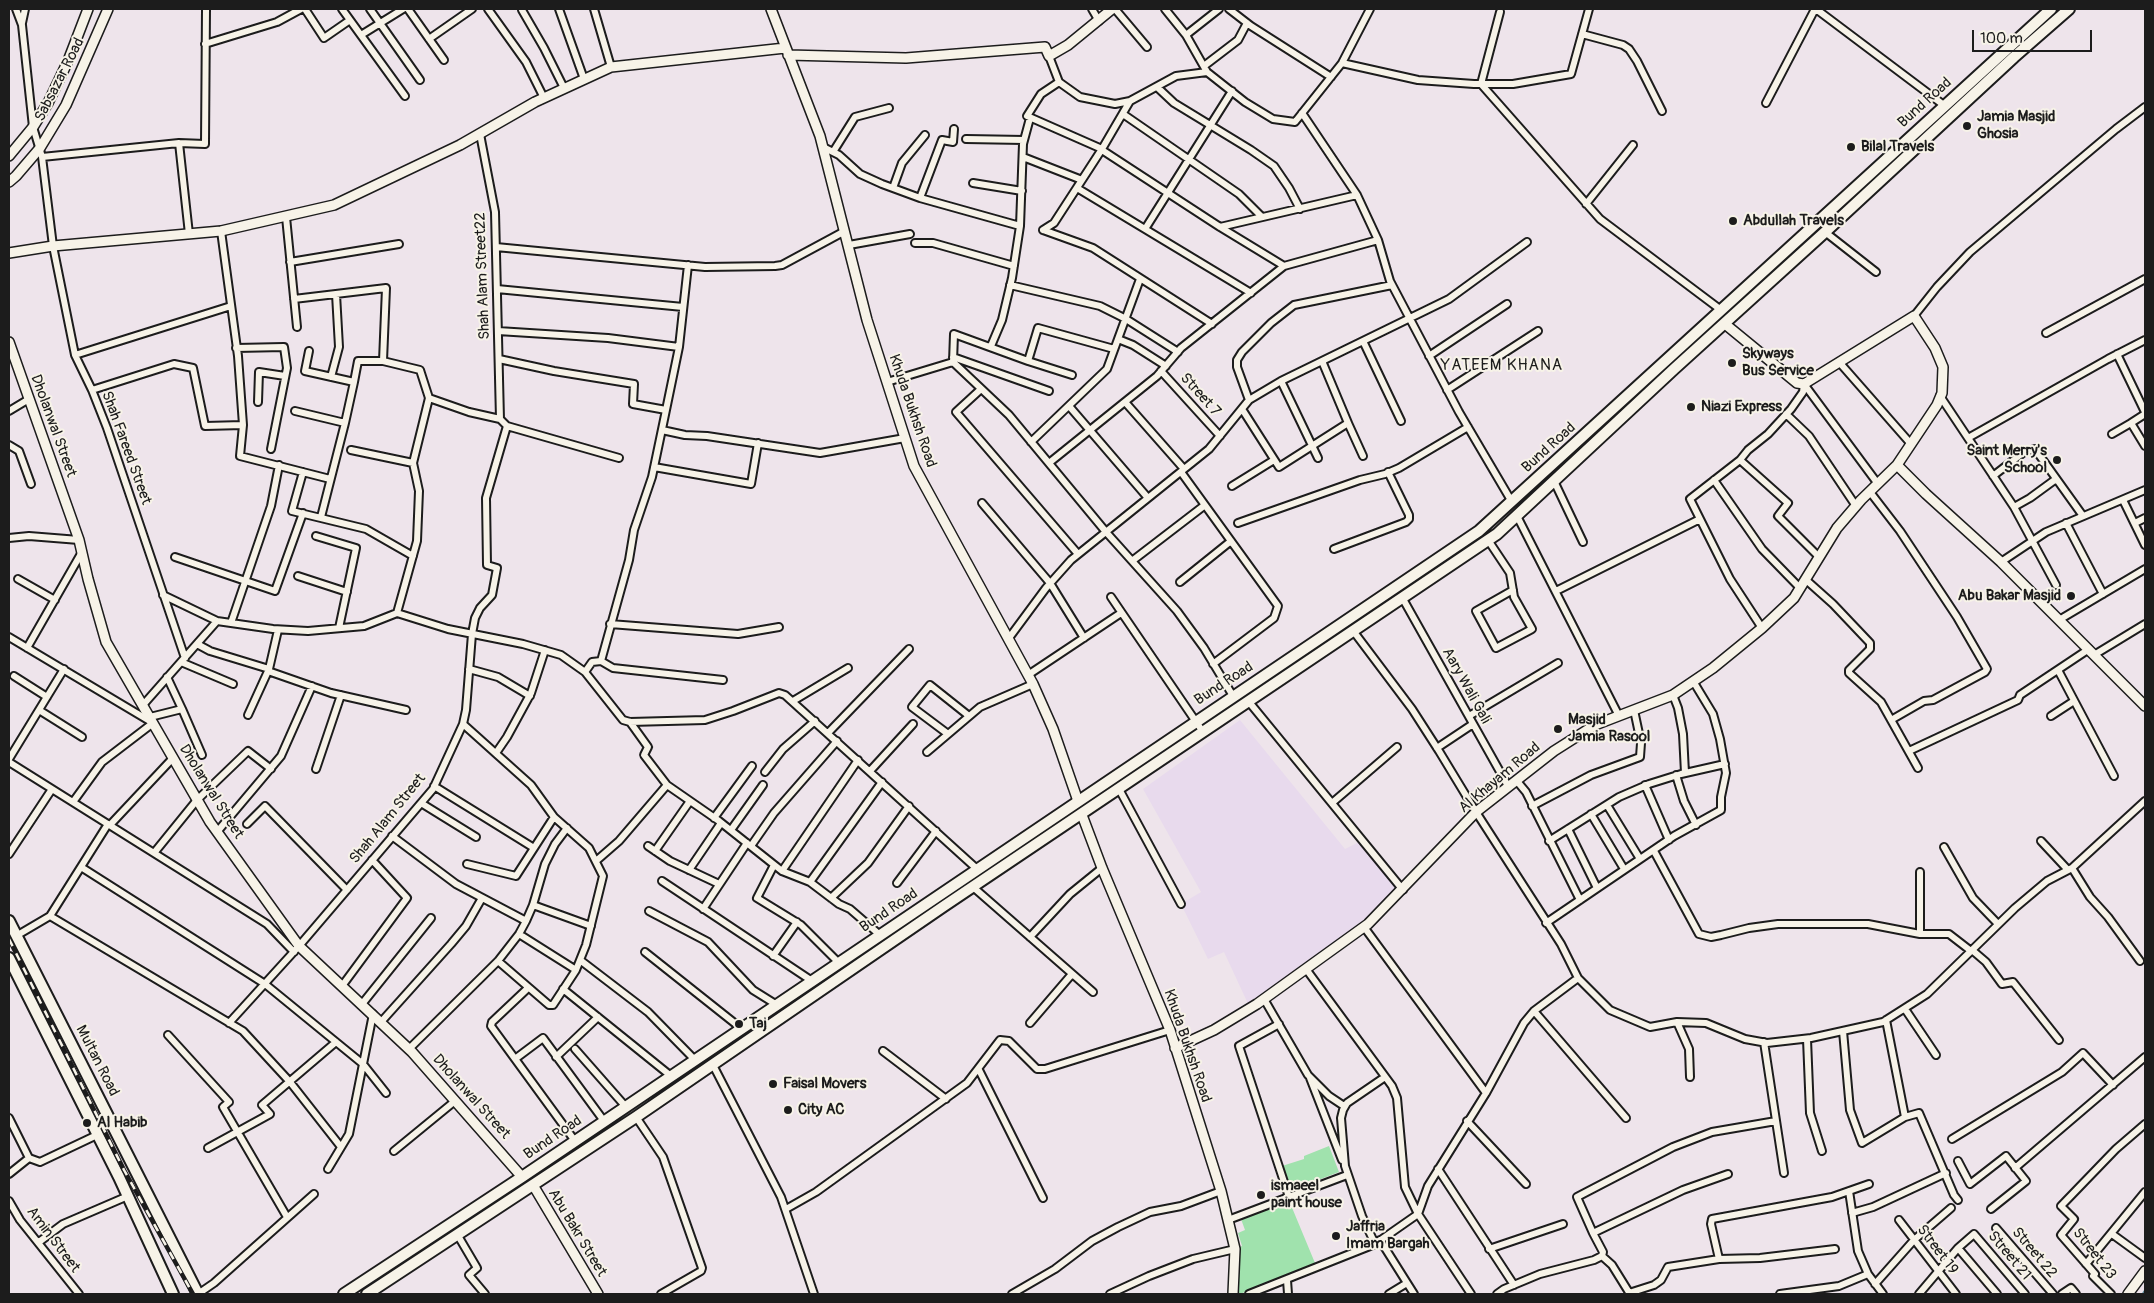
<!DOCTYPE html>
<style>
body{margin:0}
#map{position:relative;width:2154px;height:1303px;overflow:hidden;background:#eee4eb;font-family:Pangolin,sans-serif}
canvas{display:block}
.frame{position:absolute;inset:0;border:10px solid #1c1c1c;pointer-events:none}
.scale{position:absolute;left:1972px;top:30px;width:120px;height:22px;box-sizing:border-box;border:2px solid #1c1c1c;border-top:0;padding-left:6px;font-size:15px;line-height:18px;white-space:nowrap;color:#1c1c1c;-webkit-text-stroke:4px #f7f3e8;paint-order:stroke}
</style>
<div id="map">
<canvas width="2154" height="1303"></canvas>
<div class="frame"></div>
<div class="scale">100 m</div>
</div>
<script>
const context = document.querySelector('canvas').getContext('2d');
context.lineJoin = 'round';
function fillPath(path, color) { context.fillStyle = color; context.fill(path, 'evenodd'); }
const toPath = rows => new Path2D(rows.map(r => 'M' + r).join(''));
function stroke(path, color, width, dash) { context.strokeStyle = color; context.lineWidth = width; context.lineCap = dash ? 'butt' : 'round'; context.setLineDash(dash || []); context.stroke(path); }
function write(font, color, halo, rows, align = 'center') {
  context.font = font + ' Pangolin,sans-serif'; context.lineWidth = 4; context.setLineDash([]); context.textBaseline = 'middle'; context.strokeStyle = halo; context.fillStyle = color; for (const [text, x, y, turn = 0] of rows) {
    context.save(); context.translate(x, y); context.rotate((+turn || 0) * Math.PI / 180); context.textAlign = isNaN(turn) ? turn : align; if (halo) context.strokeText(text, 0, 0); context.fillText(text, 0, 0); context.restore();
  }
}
const built = toPath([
 [1240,720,1345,849,1359,842,1399,890,1364,927,1250,1008,1224,952,1208,959,1181,904,1201,892,1143,789]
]);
const green = toPath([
 [1329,1146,1339,1172,1290,1191,1282,1166,1304,1159,1304,1156],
 [1288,1198,1315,1263,1240,1294,1233,1294,1235,1249,1242,1246,1238,1233,1245,1230,1241,1219,1247,1217,1246,1214]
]);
const stream = toPath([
 [2143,1294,2145,1291]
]);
const street = toPath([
 [16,9,22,25,33,127,42,157,53,246,75,355,92,390,107,428,185,658],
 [305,9,324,38,350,20],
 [342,9,405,96],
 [370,9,420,80],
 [408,9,444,60],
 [488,9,526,62,544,98],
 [559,9,584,79],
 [594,9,611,67],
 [1092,9,1099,21],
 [1115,9,1147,47],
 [1165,9,1186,35,1207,72],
 [1229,9,1251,26,1331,77],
 [1816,9,1945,106],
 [522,10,544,48,564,88],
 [1500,12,1481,84,1600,219,1721,310],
 [22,23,25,9],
 [1582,34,1623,45,1629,49,1637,61,1662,111],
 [361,35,403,9],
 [1186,35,1219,9],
 [429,39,472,9],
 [205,44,277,22,301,9],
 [1049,56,1059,82,1080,97,1115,104,1130,101,1176,76,1207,72,1245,102,1273,119,1295,122,1342,63,1370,9],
 [1342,63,1418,80,1474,84,1513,84,1571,74,1589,9],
 [1204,66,1238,40,1247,23],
 [1059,82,1041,94,1027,116,1102,149],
 [1157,87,1174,103,1251,150,1274,166,1289,188,1300,209],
 [1766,103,1815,9],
 [1302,113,1357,195,1378,240,1390,281,1459,412,1512,502],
 [1123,114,1239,194,1262,217],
 [480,134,495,212,500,419],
 [966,139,1024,140],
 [179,143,205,144,206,9],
 [823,147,839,155,860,174,882,184,920,198,1020,226],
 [1102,150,1220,227,1284,266],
 [833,152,855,117,889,108],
 [42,157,179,143,189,234],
 [1023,157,1082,180],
 [973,183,1022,191],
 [893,188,902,163,925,135],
 [1077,188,1251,293],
 [920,198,942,140,953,142,954,129],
 [1586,204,1633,145],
 [286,217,297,327],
 [1220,227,1357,195],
 [1145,229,1232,91],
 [1043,230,1093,248,1212,324],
 [1043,230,1054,223,1102,149,1130,101],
 [221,231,238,356,243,425,240,456,330,479],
 [1825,232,1876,272],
 [915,243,933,243,1014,266],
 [849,245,910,234],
 [496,247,705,267,775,266,782,265,845,231],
 [290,262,399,244],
 [1010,285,1100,306,1126,319,1178,352],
 [497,289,683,307],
 [294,299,386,288,383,361,420,370,429,398],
 [1914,316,1937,287,1970,252,2116,129,2145,107],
 [498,331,608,338,679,347,688,265],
 [2046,333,2145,279],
 [1118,339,1133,345,1166,366],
 [1363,341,1401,421],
 [991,346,1002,320,1012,278,1020,226,1023,144,1030,118],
 [236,348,284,347,287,368,271,449],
 [309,351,305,371,354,382,358,361,383,361],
 [2117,354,2145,412],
 [75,355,231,306],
 [1429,356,1507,304],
 [953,357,1049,391],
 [499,359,554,371,634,384,633,404,666,410,679,347],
 [1028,361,1072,375],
 [953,362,1009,415,1106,532,1177,611,1204,648,1233,696],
 [953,362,954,334,1028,361,1038,328,1114,349],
 [1839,362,1911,444],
 [1161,371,1220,436],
 [331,377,339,347,336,294],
 [1281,381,1318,458],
 [887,382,953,362],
 [1804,384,1878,484],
 [981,389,956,412,1078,554],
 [92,390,174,364,193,368,205,426,243,425],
 [1447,390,1538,331],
 [1940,396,2014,507,2056,585],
 [1249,400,1237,367,1237,360,1242,352,1271,323,1294,305,1392,285],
 [258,402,259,372,285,376],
 [1125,402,1184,469],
 [1069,406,1148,498],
 [1242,409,1279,467,1348,423,1322,361],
 [9,411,29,399],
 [295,411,345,423,354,382],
 [1786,414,1809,436,1856,506],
 [2145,414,2131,423,2145,446],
 [1348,423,1363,456],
 [662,430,685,435,707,436,820,453,905,438],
 [2112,434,2131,423],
 [1968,438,2108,359,2145,340],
 [1031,442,1107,369,1140,279],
 [9,445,19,451,31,484],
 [351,450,413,463],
 [1740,460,1788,503,1778,516,1819,557],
 [1049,463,1157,376,1181,348,1284,266,1378,240],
 [654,467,751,484,758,443],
 [303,472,292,511,366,529,413,556],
 [1181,472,1278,606,1274,618,1213,664],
 [1993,476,2024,452,2035,449,2083,516],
 [1714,480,1762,549,1800,588],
 [1554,481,1583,542],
 [1232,486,1274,460],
 [1870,492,1900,531,1957,617,1987,669,1985,672,1933,700,1924,701,1891,720],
 [2123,500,2145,545],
 [982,503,1050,583,1084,638],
 [2014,507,2030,498,2056,479],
 [1517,516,1619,716],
 [321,517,345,423],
 [1238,523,1360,480,1385,474,1399,468,1468,427],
 [2066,523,2103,594],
 [2135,523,2145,518],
 [316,536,356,548,339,628],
 [9,538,29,536,79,540],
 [1488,540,1510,573,1514,597,1532,629,1496,648,1476,611,1513,590],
 [1334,549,1406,522,1409,519,1409,515,1388,472],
 [175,557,275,591,303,513],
 [1132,561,1205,505],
 [2001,562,2046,532,2145,490],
 [298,576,347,592],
 [18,579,55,600],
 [1805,579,1833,604,1870,643,1870,649,1849,670,1849,673,1881,702,1918,768],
 [1180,582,1231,541],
 [1556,591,1700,519],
 [163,595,217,621],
 [1111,597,1203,732],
 [1403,599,1508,786],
 [397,613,417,541,419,491,413,463,429,398,469,412,500,419,507,426,619,458],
 [2059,620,2145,569],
 [231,623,271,506,279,465],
 [610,624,738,634,779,627],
 [1762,628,1730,579,1690,499,1740,460,1748,450,1768,434,1791,409,1803,392,1804,384],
 [1354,632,1412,709,1439,751,1476,812,1561,944,1578,978,1610,1010,1650,1027,1677,1022,1706,1023,1745,1039,1767,1043,1811,1038,1883,1022,1927,994,2015,908,2047,881,2072,868,2145,801],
 [9,637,153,723,102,762,73,802],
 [1009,638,1046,588,1071,560,1209,449,1249,400,1281,381,1449,299,1527,242],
 [197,644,210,651,269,669],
 [27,648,82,552],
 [2094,655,2145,624],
 [601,661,613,668,723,680],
 [181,662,233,684],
 [469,669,498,677,530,696],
 [2058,670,2114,776],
 [268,671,331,693,406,710],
 [585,672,592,662,601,661,629,560,634,530,652,477,666,410],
 [1028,675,1121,613],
 [14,676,47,697],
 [167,677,182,709],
 [1673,695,1678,708,1683,734,1685,773],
 [793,701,848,668],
 [1249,702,1403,890],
 [143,705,217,621,273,629,308,631,364,626,397,613,448,629,523,644,561,655,585,672,623,720,630,722,705,720,733,711,779,693,785,695,977,869],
 [39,710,82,737],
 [248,715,269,669,278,630],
 [1469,716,1558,663],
 [2051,716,2074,701],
 [150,717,182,709,202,755],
 [630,722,648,747,644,755,667,785,719,821,782,871,810,882,839,904,850,909,880,935],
 [463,724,531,785,554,817,589,848,603,876,586,945,576,970,553,1005,549,1005,498,961],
 [828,733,909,649],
 [948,734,912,707,930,685,969,716],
 [1437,748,1473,724],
 [1909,751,2018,700,2020,695,2089,649],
 [927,752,980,707,1033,684],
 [496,753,507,737,531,693,545,650],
 [9,759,64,669],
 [9,762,267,924,294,952],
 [316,769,341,695],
 [870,771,913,724],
 [765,772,783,749,815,721],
 [1676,775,1684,801,1696,825],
 [1516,780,1526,792,1580,900],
 [1645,785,1669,840],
 [434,786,534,848],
 [1119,789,1181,904],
 [421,803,476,837],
 [1332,803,1397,747],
 [1607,805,1640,859],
 [1532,806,1591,775,1640,757,1641,743,1634,710],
 [1591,814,1624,869],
 [714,818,752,766],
 [247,824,265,806,347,890],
 [110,825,173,758],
 [1568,829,1597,888],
 [731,830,763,785],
 [217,832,281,756,312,686],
 [392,836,456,884,526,921,533,905,545,864,555,844,567,828],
 [1549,841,1619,797,1649,784,1681,774,1725,764],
 [2041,841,2068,870],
 [648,846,670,861,719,884],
 [751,846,774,813,837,741],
 [1944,847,1973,898,1998,924],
 [655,851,690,801],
 [1654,851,1699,934,1711,937,1721,935,1749,928,1778,924,1868,924,1920,934,1949,934,1971,951],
 [154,853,197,800,248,751,271,769],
 [9,854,52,789],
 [596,861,619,841,667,785],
 [467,864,516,876,554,817],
 [774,865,757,898,801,925,839,963],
 [81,867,265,984,363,1064,386,1093],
 [2072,868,2090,897,2108,917,2140,961],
 [689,870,721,823],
 [782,871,858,760],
 [662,881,812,981],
 [810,882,882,782],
 [897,883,936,831],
 [973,887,1093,992],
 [831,898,868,863,909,806],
 [533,905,591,926],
 [703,909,747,843],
 [649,911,708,942,753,990,777,1005],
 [50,916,108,824],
 [1546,923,1674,836,1721,810,1721,797,1726,773,1720,739,1713,714,1693,681],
 [1364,927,1486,1093],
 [519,934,576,970],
 [1920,934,1920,872],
 [16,936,50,916,243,1031,290,1082,341,1147],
 [1030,937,1070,894,1102,868],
 [1972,950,1986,962,2002,984,2013,982,2059,1040],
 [645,952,742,1029],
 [773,956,797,922],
 [580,960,648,1012,695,1060],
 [1306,969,1392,1086,1397,1098,1405,1187,1418,1214,1471,1294],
 [342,986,407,898,372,860],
 [528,988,492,1022,491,1026,575,1141],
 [563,989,671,1076],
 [1264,999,1308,1075,1329,1096,1344,1106],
 [362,1004,431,918],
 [1905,1009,1936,1055],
 [1534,1011,1626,1118],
 [1886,1020,1905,1117],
 [381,1022,451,944,466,926,482,898],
 [1677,1022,1689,1049,1690,1077],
 [229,1023,299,946,433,789,463,724,466,710,472,634,475,618,480,608,492,595,497,568,487,565,486,498,507,426],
 [1030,1023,1072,974],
 [1279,1024,1239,1046,1289,1197],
 [1843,1031,1850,1110,1862,1143,1905,1117,1919,1113,1954,1195,1958,1200],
 [168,1035,229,1102,223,1107,287,1217],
 [1807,1039,1810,1113,1822,1151],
 [1764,1042,1784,1173],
 [409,1049,498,961,519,934,526,921],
 [575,1049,626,1107],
 [883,1051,946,1099],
 [556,1057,598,1017],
 [515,1059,543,1038,604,1121],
 [713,1065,781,1197,814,1294],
 [979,1070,1043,1198],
 [1310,1078,1342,1160],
 [636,1117,663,1157,702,1268,701,1271,661,1294],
 [9,1118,29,1158],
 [1467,1121,1526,1184],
 [1952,1139,2062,1072,2083,1053,2113,1085],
 [208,1148,270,1114,262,1105,336,1042],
 [394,1151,455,1101],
 [29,1158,40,1162,97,1135],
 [1958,1161,1970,1184,2006,1156,2026,1181,1991,1209],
 [2015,1168,2145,1057],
 [328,1169,349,1134,373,1014],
 [1438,1169,1514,1285],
 [9,1174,29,1158],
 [1849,1191,1858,1251,1868,1274,1883,1294],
 [9,1201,20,1220,79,1294],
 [786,1209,816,1192,967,1083,1000,1040,1009,1041,1037,1069,1045,1069,1170,1030],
 [1852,1213,1873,1207,1946,1173],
 [1228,1220,1347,1175],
 [1899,1220,1956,1294],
 [1996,1228,2053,1294],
 [1593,1233,1577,1197,1673,1147,1712,1132,1776,1121],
 [457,1234,477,1268,469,1275,485,1294],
 [2112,1234,2145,1258],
 [1380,1240,1414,1294],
 [39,1242,63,1224,128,1196],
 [1375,1244,1362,1216,1345,1166,1341,1118,1343,1110,1347,1103,1385,1077],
 [1958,1248,1997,1294],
 [1489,1249,1563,1224],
 [1719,1259,1711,1224,1712,1219,1832,1197,1869,1184],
 [2086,1264,2145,1192],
 [1287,1280,1288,1294],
 [1875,1284,1914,1240,1951,1208],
 [1629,1293,1654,1285,1661,1280,1668,1267,1719,1259,1760,1258,1835,1249],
 [198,1294,214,1283,314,1194],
 [1012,1294,1055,1269,1092,1241,1118,1227,1150,1212,1181,1206,1221,1191],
 [1110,1294,1149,1276,1193,1259,1235,1249],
 [1249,1294,1375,1244,1418,1214,1428,1186,1486,1093,1524,1023,1534,1011,1578,978],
 [1389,1294,1407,1283],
 [1497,1294,1504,1289,1540,1274,1594,1260,1602,1256],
 [1630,1294,1612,1265,1602,1256,1603,1252,1593,1233,1683,1190,1728,1174],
 [1780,1294,1839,1286,1868,1274],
 [1919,1294,1958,1248,1974,1234,2025,1294],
 [2062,1294,2071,1288,2076,1294],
 [2111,1294,2093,1276,2095,1274,2061,1235,2074,1219,2061,1206,2116,1149,2145,1124]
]);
const secondary = toPath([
 [771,9,820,136,867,320,914,466,1033,684,1053,729,1078,801],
 [788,55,906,58,1045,47,1049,56,1068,45,1112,9],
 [9,156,33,127,48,103,68,61,88,9],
 [9,182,16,176,40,148,66,105,108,9],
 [9,253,53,246,221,231,334,205,460,145,535,102,611,67,785,48],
 [9,342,79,540,88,579,106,642,210,822,299,946,412,1052,522,1177],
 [1897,465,1926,494,2001,562,2145,706],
 [1082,815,1102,868,1170,1030,1221,1191,1235,1249,1233,1294],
 [1175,1048,1214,1030,1257,1004,1368,924,1476,812,1554,751,1595,725,1673,695,1713,668,1762,628,1794,598,1837,528,1861,500,1897,465,1937,405,1942,393,1943,367,1935,348,1914,316,1804,384,1797,383,1725,324],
 [533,1185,598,1294],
 [2128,1294,2145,1271]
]);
const primary = toPath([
 [9,921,198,1294],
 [9,958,119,1177,173,1294],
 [344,1294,522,1177,1479,531,2051,9],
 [367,1294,636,1117,944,906,1497,534,1674,369,1825,232,2014,57,2069,9]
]);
const rail = toPath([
 [9,939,124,1170,193,1294]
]);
const markers = [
 [1967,126,5,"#1c1c1c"],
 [1851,147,5,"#1c1c1c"],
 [1733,221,5,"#1c1c1c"],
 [1732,363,5,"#1c1c1c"],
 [1691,407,5,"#1c1c1c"],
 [2057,460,5,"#1c1c1c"],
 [2071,596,5,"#1c1c1c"],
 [1558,729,5,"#1c1c1c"],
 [739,1024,5,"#1c1c1c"],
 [773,1084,5,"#1c1c1c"],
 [788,1110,5,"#1c1c1c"],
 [87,1123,5,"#1c1c1c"],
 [1261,1195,5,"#1c1c1c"],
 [1336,1236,5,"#1c1c1c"]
];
const streetNames = [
 ["Sabsazar Road",60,80,-63],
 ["Bund Road",1925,103,-42],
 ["Shah Alam Street22",483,276,-92],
 ["Street 7",1200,395,48],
 ["Khuda Bukhsh Road",912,411,71],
 ["Dholanwal Street",53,426,70],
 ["Shah Fareed Street",126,448,70],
 ["Bund Road",1549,448,-42],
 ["Bund Road",1224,684,-33],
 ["Aary Wali Gali",1466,686,61],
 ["Al Khayam Road",1500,778,-40],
 ["Dholanwal Street",211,792,58],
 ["Shah Alam Street",388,819,-51],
 ["Bund Road",889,911,-34],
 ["Khuda Bukhsh Road",1187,1046,71],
 ["Multan Road",97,1061,63],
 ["Dholanwal Street",471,1097,48],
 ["Bund Road",553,1138,-34],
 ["Abu Bakr Street",577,1233,59],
 ["Amin Street",53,1240,53],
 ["Street 19",1937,1250,53],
 ["Street 22",2034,1253,50],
 ["Street 23",2094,1254,52],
 ["Street 21",2009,1256,50]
];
const poiNames = [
 ["Jamia Masjid",1977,117],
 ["Ghosia",1977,134],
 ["Bilal Travels",1861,147],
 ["Abdullah Travels",1743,221],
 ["Skyways",1742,354],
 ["Bus Service",1742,371],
 ["Niazi Express",1701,407],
 ["Saint Merry's",2047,451,"right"],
 ["School",2047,468,"right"],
 ["Abu Bakar Masjid",2061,596,"right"],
 ["Masjid",1568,720],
 ["Jamia Rasool",1568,737],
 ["Taj",749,1024],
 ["Faisal Movers",783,1084],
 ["City AC",798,1110],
 ["Al Habib",97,1123],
 ["ismaeel",1271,1186],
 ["paint house",1271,1203],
 ["Jaffria",1346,1227],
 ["Imam Bargah",1346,1244]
];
const neighbourhoodNames = [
 ["YATEEM KHANA",1502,366]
];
fillPath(built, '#e8daed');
fillPath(green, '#a0e2ad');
stroke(stream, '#598393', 2.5);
stroke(street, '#1c1c1c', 10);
stroke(secondary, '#1c1c1c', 12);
stroke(primary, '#1c1c1c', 14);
stroke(street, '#f7f3e8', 6);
stroke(secondary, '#f7f3e8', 9);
stroke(primary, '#f7f3e8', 10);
stroke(rail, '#1c1c1c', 4.5);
stroke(rail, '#f7f3e8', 2.5, [8]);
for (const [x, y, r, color] of markers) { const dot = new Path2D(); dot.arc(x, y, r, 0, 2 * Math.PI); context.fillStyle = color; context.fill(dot); stroke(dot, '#f7f3e8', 2); }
write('15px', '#1c1c1c', '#f7f3e8', streetNames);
write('bold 15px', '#1c1c1c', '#f7f3e8', poiNames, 'left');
context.letterSpacing = '1px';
write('16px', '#1c1c1c', '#f7f3e8', neighbourhoodNames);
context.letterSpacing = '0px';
</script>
